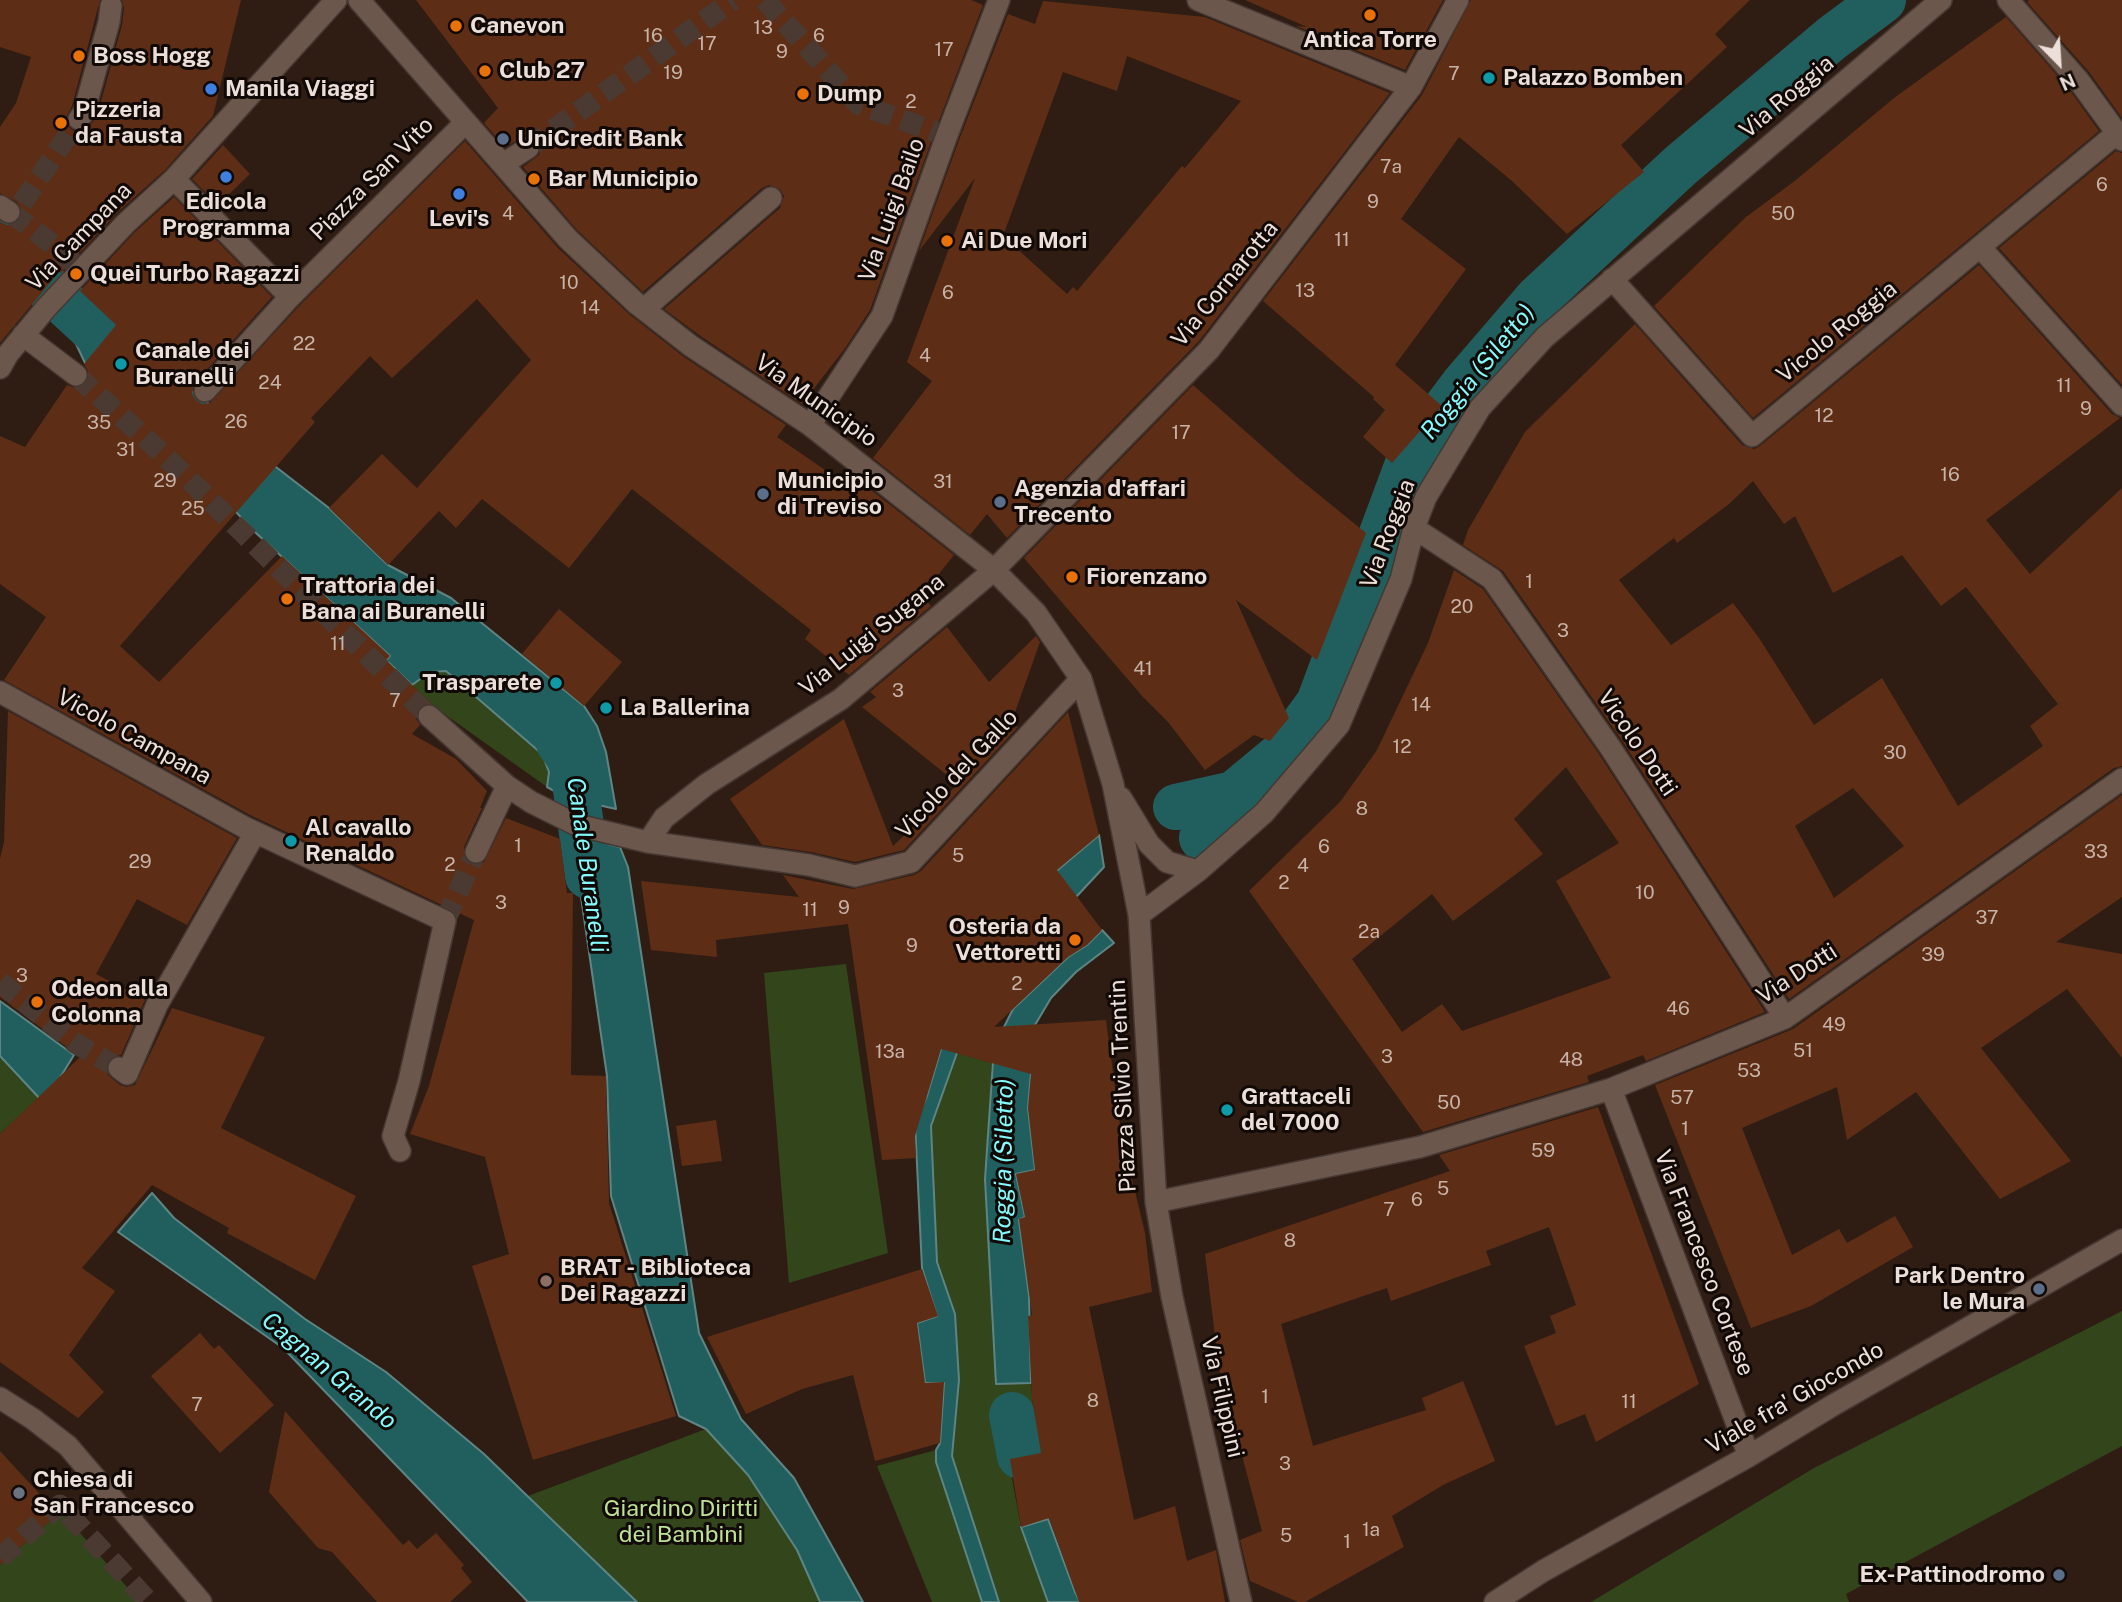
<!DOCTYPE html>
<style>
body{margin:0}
#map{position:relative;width:2122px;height:1602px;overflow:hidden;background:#2f1d14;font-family:"Public Sans",sans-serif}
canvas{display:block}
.north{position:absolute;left:2024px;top:28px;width:70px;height:70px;-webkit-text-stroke:5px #110906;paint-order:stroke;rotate:156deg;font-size:19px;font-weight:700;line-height:28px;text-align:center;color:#ecdfd9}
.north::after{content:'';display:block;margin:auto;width:24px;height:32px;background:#ecdfd9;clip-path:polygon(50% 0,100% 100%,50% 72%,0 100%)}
</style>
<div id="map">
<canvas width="2122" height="1602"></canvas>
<div class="north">N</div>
</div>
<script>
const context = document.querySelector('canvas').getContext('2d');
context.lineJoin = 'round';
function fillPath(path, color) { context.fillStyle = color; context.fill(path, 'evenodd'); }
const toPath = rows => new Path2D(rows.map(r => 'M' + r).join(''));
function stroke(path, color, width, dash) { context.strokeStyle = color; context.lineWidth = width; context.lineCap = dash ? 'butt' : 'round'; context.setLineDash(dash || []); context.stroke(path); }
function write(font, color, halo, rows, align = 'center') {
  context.font = font + ' "Public Sans",sans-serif'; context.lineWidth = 6; context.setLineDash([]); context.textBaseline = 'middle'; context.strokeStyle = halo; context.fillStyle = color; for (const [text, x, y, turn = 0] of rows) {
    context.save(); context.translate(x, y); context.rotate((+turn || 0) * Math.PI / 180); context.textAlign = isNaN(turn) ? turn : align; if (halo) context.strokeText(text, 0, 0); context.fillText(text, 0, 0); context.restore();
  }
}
const green = toPath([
 [446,671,542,754,549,772,547,787,436,708,412,685,430,672],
 [846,964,888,1253,789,1283,764,973],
 [957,1053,992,1063,985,1179,996,1384,1031,1383,1033,1408,1000,1414,1021,1527,1048,1602,999,1602,952,1456,959,1380,955,1315,937,1262,931,1126],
 [0,1056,39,1097,0,1134],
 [2122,1311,2122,1446,1846,1594,1849,1602,1591,1602,1814,1468],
 [706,1429,748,1475,797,1550,820,1602,637,1602,528,1496],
 [936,1450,936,1462,982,1602,932,1602,877,1466],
 [61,1511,140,1602,0,1602,0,1565]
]);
const water = toPath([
 [94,305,187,387,222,414,276,467,329,508,388,565,451,598,584,706,597,726,606,752,616,809,567,798,547,787,549,772,542,754,446,671,430,672,412,685,386,660,390,656,256,533,191,465,85,363,68,327,94,305],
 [572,835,620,847,628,867,699,1333,741,1419,794,1478,863,1602,820,1602,797,1550,748,1475,706,1429,679,1416,611,1196,607,1076,572,835],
 [1099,835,1104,867,1077,896,1036,923,957,1053,931,1126,937,1262,955,1314,959,1380,952,1456,999,1602,982,1602,936,1462,936,1450,940,1443,944,1383,925,1383,917,1323,937,1316,922,1268,915,1123,927,1096,959,988,989,928,1099,835],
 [1102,930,1114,943,1076,972,1051,998,1035,1025,1028,1108,1035,1170,1016,1174,1025,1217,1019,1220,1029,1295,1031,1383,996,1384,985,1179,994,1047,1013,1009,1068,957,1087,945,1102,930],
 [0,1001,74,1055,53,1089,41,1100,0,1056,0,1001],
 [152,1193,174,1218,305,1319,386,1372,484,1454,637,1602,528,1602,283,1348,118,1232,152,1193],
 [1048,1519,1075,1592,1080,1602,1048,1602,1021,1527,1048,1519]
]);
const canal = toPath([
 [0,244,126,360],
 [559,743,572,761,588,876],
 [1176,807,1234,794],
 [1202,838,1234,794,1281,755,1319,703,1412,453,1464,384,1538,298,1681,165,1832,38,1883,0],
 [1012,1415,1020,1456]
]);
const building = toPath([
 [0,0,100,0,72,106,66,117,67,125,72,130,78,132,89,127,97,116,122,25,124,8,122,0,241,0,213,116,165,170,117,213,61,273,59,272,0,343,0,222,7,225,14,224,19,220,22,212,17,202,0,193,0,127,16,103,31,57,0,47],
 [416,0,971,0,983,5,935,131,870,310,846,347,802,404,699,335,664,309,780,208,784,196,780,189,769,185,762,188,643,292,577,230,523,167,539,155,541,147,539,140,533,136,527,135,505,147,484,123,498,108],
 [1245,0,1443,0,1405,70,1296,26,1307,27],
 [1471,0,1750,0,1715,34,1727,47,1621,145,1644,172,1567,234,1512,181,1459,137,1401,219,1466,269,1395,365,1442,406,1392,463,1363,437,1385,410,1373,399,1374,397,1263,301,1422,95],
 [2029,0,2122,0,2122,118,2089,72,2027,2],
 [1043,1,1205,17,1390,93,1199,341,1007,538,987,514,970,535,873,458,932,381,907,362,975,178,919,251,959,140,1008,14,1035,24],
 [1127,56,1241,101,1185,168,1182,166,1077,291,1073,287,1067,294,1003,236,1063,72,1117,91],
 [2006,17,2069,89,2099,131,1753,418,1654,306,1746,217,1796,180,1894,98],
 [465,141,558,248,629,314,684,357,786,425,777,437,850,487,857,479,954,555,922,595,931,606,849,675,805,639,811,630,632,489,569,568,482,499,456,528,439,511,388,565,329,508,382,454,420,491,417,488,531,360,477,299,392,378,370,356,311,418,315,422,120,646,159,682,282,556,390,656,386,660,431,703,424,704,419,708,416,719,420,725,412,734,456,759,487,791,480,808,482,808,464,847,466,860,476,865,484,862,506,818,560,839,567,893,573,893,571,1075,606,1076,609,1203,676,1416,533,1460,472,1266,509,1254,485,1157,410,1134,429,1086,474,920,250,815,4,680,46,617,0,584,0,436,25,447,67,385,75,388,87,382,88,371,84,364,116,325,80,291,135,232,174,197,272,297,195,383,192,394,196,400,202,404,210,403,299,306],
 [223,145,250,174,218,205,192,179],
 [2116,151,2122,153,2122,385,1999,248],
 [1979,265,2112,414,2120,418,1986,520,2030,574,2122,488,2122,766,2114,768,1789,999,1621,739,1503,571,1463,545,1468,530,1525,432,1635,324,1742,445,1754,449,1760,446],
 [1753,481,1784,524,1795,516,1833,593,1902,555,1941,606,1966,587,2058,704,2030,726,2043,746,1958,806,1882,678,1814,725,1759,638,1733,603,1671,645,1619,580,1674,538,1677,543,1729,504],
 [1853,788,1904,846,1834,898,1795,826],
 [1193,385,1297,477,1366,533,1317,660,1236,600,1289,718,1270,741,1254,735,1205,770,1168,722,1143,697,1024,558],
 [1454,570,1483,589,1599,754,1765,1012,1646,1061,1643,1055,1587,1076,1589,1082,1423,1132,1249,891,1340,802,1377,750,1428,643],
 [1566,767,1619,843,1556,881,1611,978,1462,1031,1442,1004,1402,1032,1352,959,1432,894,1453,921,1543,854,1514,819],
 [559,609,622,662,584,706,522,654],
 [947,627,989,682,1036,636,1040,642,1009,729,1019,726,904,850,855,862,811,852,762,845,730,799,844,719,893,846,958,784,862,707,876,697,870,692],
 [8,711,237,838,187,925,137,899,96,974,145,1000,121,1055,113,1056,108,1061,107,1074,120,1085,127,1087,135,1085,172,1008,265,1037,221,1128,356,1196,315,1280,227,1233,229,1228,152,1185,82,1268,115,1291,69,1355,104,1392,78,1418,0,1362,0,1134,80,1057,0,997,0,859,4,842],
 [1068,712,1099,835,1057,870,1102,930,1087,945,1068,957,994,1027,1106,1020,1121,1133,1145,1233,1152,1292,1089,1307,1134,1520,1175,1506,1187,1561,1216,1550,1225,1602,1079,1602,1049,1518,1021,1527,1010,1459,1041,1453,1032,1399,1028,1316,1032,1315,1019,1219,1025,1217,1016,1174,1035,1170,1028,1108,1031,1074,941,1049,915,1136,916,1158,882,1160,848,924,716,940,717,957,651,950,641,881,799,897,783,875,853,889,914,875,921,871],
 [2122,795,2122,897,2056,942,2122,954,2122,1058,2067,989,1981,1048,2071,1161,2000,1199,1916,1092,1847,1140,1837,1087,1742,1128,1792,1255,1839,1229,1847,1243,1895,1216,1913,1247,1811,1306,1751,1328,1655,1085,1793,1029],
 [1598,1107,1699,1384,1596,1442,1585,1414,1556,1426,1524,1346,1556,1333,1550,1316,1576,1305,1549,1227,1486,1251,1491,1265,1391,1301,1387,1288,1281,1324,1313,1446,1426,1410,1422,1398,1463,1381,1495,1461,1443,1485,1392,1516,1404,1547,1305,1602,1298,1602,1250,1581,1240,1540,1262,1531,1219,1368,1205,1254,1450,1171,1439,1155],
 [716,1120,722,1161,682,1166,676,1126],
 [922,1269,938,1316,917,1323,925,1383,944,1382,940,1443,875,1461,853,1375,802,1389,746,1414,707,1337],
 [200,1333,214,1349,219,1345,274,1405,220,1453,151,1376],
 [285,1411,403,1545,409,1540,417,1549,436,1533,464,1565,461,1568,472,1582,450,1602,377,1602,332,1552,318,1548,269,1492],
 [0,1451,58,1514,0,1565]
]);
const minorTunnel = toPath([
 [765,0,858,104,936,132],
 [528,148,733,0],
 [75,265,61,251,14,215,79,119],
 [76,375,168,459,429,716],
 [445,921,476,852],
 [0,982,75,1043,119,1068],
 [0,1558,60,1505,149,1602]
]);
const minor = toPath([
 [359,0,568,239,637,304,691,346,810,425,994,570,1036,613,1081,679,1113,784,1139,915,1156,1202,1172,1297,1241,1602],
 [1198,0,1411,87],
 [2008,0,2079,81,2122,140],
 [79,119,84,112,109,22,111,6],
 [503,164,528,148],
 [174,179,290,297],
 [0,206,9,212],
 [1981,248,2122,405],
 [1612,279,1752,436,2117,133],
 [644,309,771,198],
 [23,335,76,375],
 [0,368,8,354,46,308,126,223,174,179,336,0],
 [205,391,290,297,465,123],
 [810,425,882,316,947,135,999,0],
 [1414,528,1492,579,1610,747,1785,1018],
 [0,692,244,827,445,921,409,1081,393,1136,400,1151],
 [429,716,507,786,531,802,577,825,648,842,809,865,855,876,911,862,1081,679],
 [1121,798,1149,844,1167,862,1198,871],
 [648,842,664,818,707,784,841,699,994,570,1209,350,1411,87,1458,0],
 [476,852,507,786],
 [1139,915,1198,871,1264,813,1339,725,1401,579,1414,528,1426,497,1480,408,1545,337,1941,0],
 [119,1068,127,1074,157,1005,255,833],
 [1611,1089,1749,1456],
 [1156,1202,1420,1147,1611,1089,1785,1018,2122,779],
 [0,1398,33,1419,68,1446,201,1602],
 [1495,1602,1543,1571,1749,1456,1835,1404,2122,1240]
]);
const markers = [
 [1370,15,7,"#e8710a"],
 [456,26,7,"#e8710a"],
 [79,56,7,"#e8710a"],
 [485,71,7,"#e8710a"],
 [1489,78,7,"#0f9aa8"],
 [211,89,7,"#3f7fe0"],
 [803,94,7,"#e8710a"],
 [61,123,7,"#e8710a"],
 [503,139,7,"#5c6f8a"],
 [226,177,7,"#3f7fe0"],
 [534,179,7,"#e8710a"],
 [459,194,7,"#3f7fe0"],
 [947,241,7,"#e8710a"],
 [76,274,7,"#e8710a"],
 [121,364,7,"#0f9aa8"],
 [763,494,7,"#5c6f8a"],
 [1000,502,7,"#5c6f8a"],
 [1072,577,7,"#e8710a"],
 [287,599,7,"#e8710a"],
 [556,683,7,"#0f9aa8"],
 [606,708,7,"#0f9aa8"],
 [291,841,7,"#0f9aa8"],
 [1075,940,7,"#e8710a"],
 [37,1002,7,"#e8710a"],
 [1227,1110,7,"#0f9aa8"],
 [546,1281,7,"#8d6e63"],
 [2039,1289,7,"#5c6f8a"],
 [19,1493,7,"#6b7280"],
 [2059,1575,7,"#5c6f8a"]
];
const numberNames = [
 ["13",763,28],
 ["16",653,36],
 ["6",819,36],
 ["17",707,44],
 ["17",944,50],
 ["9",782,52],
 ["19",673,73],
 ["7",1454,74],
 ["2",911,102],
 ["7a",1391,167],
 ["6",2102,185],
 ["9",1373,202],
 ["4",508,214],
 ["50",1783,214],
 ["11",1342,240],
 ["10",569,283],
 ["13",1305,291],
 ["6",948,293],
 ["14",590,308],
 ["22",304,344],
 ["4",925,356],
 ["24",270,383],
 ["11",2064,386],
 ["9",2086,409],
 ["12",1824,416],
 ["26",236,422],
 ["35",99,423],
 ["17",1181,433],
 ["31",126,450],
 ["16",1950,475],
 ["29",165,481],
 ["31",943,482],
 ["25",193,509],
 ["1",1529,582],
 ["20",1462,607],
 ["3",1563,631],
 ["11",338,644],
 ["41",1143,669],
 ["3",898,691],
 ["7",395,701],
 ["14",1421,705],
 ["12",1402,747],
 ["30",1895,753],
 ["8",1362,809],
 ["1",518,846],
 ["6",1324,847],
 ["33",2096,852],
 ["5",958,856],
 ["29",140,862],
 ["2",450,865],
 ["4",1303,866],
 ["2",1284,883],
 ["10",1645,893],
 ["3",501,903],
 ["9",844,908],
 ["11",810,910],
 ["37",1987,918],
 ["2a",1369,932],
 ["9",912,946],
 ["39",1933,955],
 ["3",22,976],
 ["2",1017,984],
 ["46",1678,1009],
 ["49",1834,1025],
 ["51",1803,1051],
 ["13a",890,1052],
 ["3",1387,1057],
 ["48",1571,1060],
 ["53",1749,1071],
 ["57",1682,1098],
 ["50",1449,1103],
 ["1",1685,1129],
 ["59",1543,1151],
 ["5",1443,1189],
 ["6",1417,1200],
 ["7",1389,1210],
 ["8",1290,1241],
 ["1",1265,1397],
 ["8",1093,1401],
 ["11",1629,1402],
 ["7",197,1405],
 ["3",1285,1464],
 ["1a",1371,1530],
 ["5",1286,1536],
 ["1",1347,1542]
];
const poiNames = [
 ["Canevon",470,26],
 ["Antica Torre",1370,40,"center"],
 ["Boss Hogg",93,56],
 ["Club 27",499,71],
 ["Palazzo Bomben",1503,78],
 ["Manila Viaggi",225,89],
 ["Dump",817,94],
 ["Pizzeria",75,110],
 ["da Fausta",75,136],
 ["UniCredit Bank",517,139],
 ["Bar Municipio",548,179],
 ["Edicola",226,202,"center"],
 ["Programma",226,228,"center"],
 ["Levi's",459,219,"center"],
 ["Ai Due Mori",961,241],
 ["Quei Turbo Ragazzi",90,274],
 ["Canale dei",135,351],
 ["Buranelli",135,377],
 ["Municipio",777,481],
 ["di Treviso",777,507],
 ["Agenzia d'affari",1014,489],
 ["Trecento",1014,515],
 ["Fiorenzano",1086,577],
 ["Trattoria dei",301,586],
 ["Bana ai Buranelli",301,612],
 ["Trasparete",542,683,"right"],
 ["La Ballerina",620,708],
 ["Al cavallo",305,828],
 ["Renaldo",305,854],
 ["Osteria da",1061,927,"right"],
 ["Vettoretti",1061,953,"right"],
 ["Odeon alla",51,989],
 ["Colonna",51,1015],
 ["Grattaceli",1241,1097],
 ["del 7000",1241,1123],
 ["BRAT - Biblioteca",560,1268],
 ["Dei Ragazzi",560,1294],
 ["Park Dentro",2025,1276,"right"],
 ["le Mura",2025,1302,"right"],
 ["Chiesa di",33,1480],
 ["San Francesco",33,1506],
 ["Ex-Pattinodromo",2045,1575,"right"]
];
const streetNames = [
 ["Via Roggia",1787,97,-40],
 ["Piazza San Vito",372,179,-45],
 ["Via Luigi Bailo",892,210,-70],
 ["Via Campana",79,237,-46],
 ["Via Cornarotta",1225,284,-51],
 ["Vicolo Roggia",1837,332,-39],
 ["Via Municipio",816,401,35],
 ["Via Roggia",1388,534,-69],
 ["Via Luigi Sugana",872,635,-39],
 ["Vicolo Campana",134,737,29],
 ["Vicolo Dotti",1637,743,56],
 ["Vicolo del Gallo",957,774,-47],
 ["Via Dotti",1797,974,-33],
 ["Piazza Silvio Trentin",1123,1086,-93],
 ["Via Francesco Cortese",1704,1263,69],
 ["Via Filippini",1222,1397,77],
 ["Viale fra' Giocondo",1795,1398,-30]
];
const parkNames = [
 ["Giardino Diritti",681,1509],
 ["dei Bambini",681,1535]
];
const waterNames = [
 ["Roggia (Siletto)",1478,372,-51],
 ["Canale Buranelli",587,865,82],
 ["Roggia (Siletto)",1004,1161,-89],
 ["Cagnan Grando",329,1371,40]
];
fillPath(green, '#32451b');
fillPath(water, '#215f5f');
stroke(water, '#5e8584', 2);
stroke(canal, '#215f5f', 46);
fillPath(building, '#5d2e15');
stroke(minorTunnel, '#4b3a32', 21, [21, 10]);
stroke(minor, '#453731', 24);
stroke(minor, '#6c574d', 21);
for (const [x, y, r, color] of markers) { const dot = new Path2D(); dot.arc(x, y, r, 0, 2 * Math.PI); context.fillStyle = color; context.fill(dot); stroke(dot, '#110906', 2.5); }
write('19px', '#c8b3a8', null, numberNames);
write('bold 23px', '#ecdfd9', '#110906', poiNames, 'left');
write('23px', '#ecdfd9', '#110906', streetNames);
write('23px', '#bde295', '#110906', parkNames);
write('italic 24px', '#84fafc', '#110906', waterNames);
</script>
